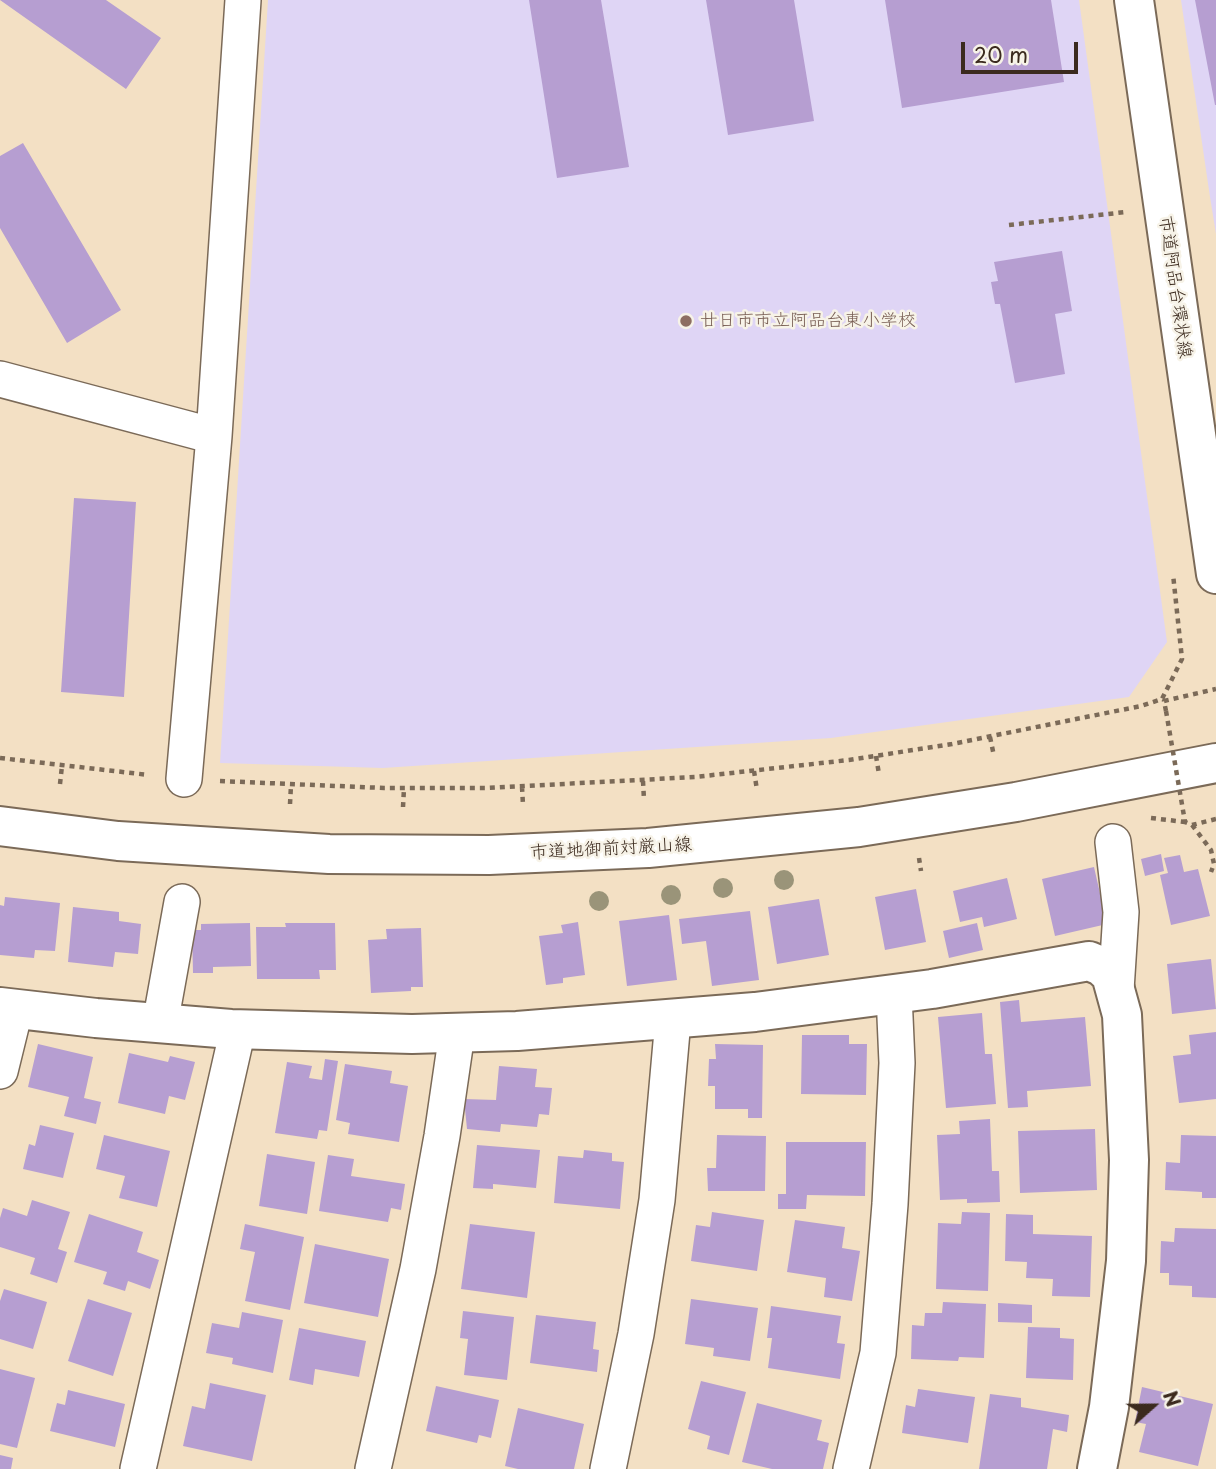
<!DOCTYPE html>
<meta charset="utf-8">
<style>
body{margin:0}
#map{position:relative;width:1216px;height:1469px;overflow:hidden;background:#f3e0c4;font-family:"Playpen Sans",sans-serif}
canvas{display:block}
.north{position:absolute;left:1118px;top:1371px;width:70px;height:70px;-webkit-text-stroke:5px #f7f3e8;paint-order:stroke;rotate:69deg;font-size:19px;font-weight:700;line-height:28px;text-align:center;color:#3b2a1e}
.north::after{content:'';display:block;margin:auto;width:24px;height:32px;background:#3b2a1e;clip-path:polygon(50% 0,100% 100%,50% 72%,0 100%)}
.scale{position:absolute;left:961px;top:42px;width:117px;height:32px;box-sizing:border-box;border:4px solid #3b2a1e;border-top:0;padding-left:9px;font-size:21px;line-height:24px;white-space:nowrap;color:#3b2a1e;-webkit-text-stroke:5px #f7f3e8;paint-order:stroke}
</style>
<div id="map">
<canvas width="1216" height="1469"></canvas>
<div class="north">N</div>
<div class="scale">20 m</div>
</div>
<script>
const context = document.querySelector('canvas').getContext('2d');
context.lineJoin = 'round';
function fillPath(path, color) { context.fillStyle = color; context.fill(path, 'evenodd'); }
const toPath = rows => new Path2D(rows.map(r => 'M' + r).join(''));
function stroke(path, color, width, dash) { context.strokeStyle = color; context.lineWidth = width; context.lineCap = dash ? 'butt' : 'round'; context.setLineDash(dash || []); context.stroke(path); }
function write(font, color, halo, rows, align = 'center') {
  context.font = font + ' "Playpen Sans","Klee One",sans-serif'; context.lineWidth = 5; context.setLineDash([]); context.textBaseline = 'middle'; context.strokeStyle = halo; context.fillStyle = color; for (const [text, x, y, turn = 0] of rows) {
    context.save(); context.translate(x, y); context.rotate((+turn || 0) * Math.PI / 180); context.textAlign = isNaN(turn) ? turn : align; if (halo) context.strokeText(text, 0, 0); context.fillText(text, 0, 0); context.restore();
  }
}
const built = toPath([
 [268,0,1079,0,1167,642,1129,697,831,738,383,768,220,763],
 [1181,0,1216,0,1216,234,1210,197]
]);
const building = toPath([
 [0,0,106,0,161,38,126,89],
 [529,0,601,0,629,167,557,178],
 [706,0,794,0,814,121,728,135],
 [885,0,1051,0,1064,82,902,108],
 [1195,0,1216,0,1216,105,1215,105],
 [23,143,121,310,67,343,0,228,0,156],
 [1062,251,1072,311,1055,314,1065,374,1015,383,1000,304,995,304,991,282,998,281,994,262],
 [74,498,136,502,124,697,61,692],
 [1161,854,1164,871,1145,876,1141,859],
 [1180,855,1184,872,1198,869,1210,916,1171,925,1160,875,1168,873,1164,858],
 [1094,867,1107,924,1055,936,1042,879],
 [1007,878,1017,919,984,927,982,917,960,922,953,891],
 [916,889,926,942,885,950,875,897],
 [5,897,60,903,55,951,35,950,34,958,0,955,0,905,4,906],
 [819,899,829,955,777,964,768,907],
 [73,907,119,912,119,921,141,924,138,954,115,952,113,967,68,962],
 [750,911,759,980,712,986,706,941,682,944,679,919],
 [669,915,677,980,627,986,619,921],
 [578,922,585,975,563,978,563,983,546,985,539,936,563,933,561,925],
 [250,923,251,966,213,967,213,973,193,973,192,930,201,930,201,924],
 [285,923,335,923,336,970,319,970,320,979,257,979,256,927,286,927],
 [977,923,983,950,949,958,943,931],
 [421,928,423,987,411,987,411,991,371,993,368,940,387,939,386,929],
 [1211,959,1216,1009,1172,1014,1167,964],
 [1019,1000,1021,1022,1085,1017,1091,1086,1027,1091,1028,1107,1008,1108,1000,1002],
 [982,1013,985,1054,992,1054,996,1104,946,1108,938,1017],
 [1216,1032,1216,1099,1179,1103,1173,1056,1191,1054,1189,1035],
 [802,1035,849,1035,849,1044,867,1044,866,1095,801,1094],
 [38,1044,93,1057,84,1098,101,1102,96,1124,64,1116,69,1097,28,1087],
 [715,1044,763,1045,762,1118,748,1118,748,1109,715,1109,715,1086,708,1086,709,1059,716,1059],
 [129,1053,168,1062,170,1056,195,1062,185,1100,169,1096,165,1114,118,1103],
 [325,1059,338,1061,327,1131,319,1130,317,1139,275,1133,287,1062,312,1066,309,1078,322,1080],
 [345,1064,392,1071,390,1083,408,1086,399,1142,348,1134,350,1123,336,1120],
 [499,1066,537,1069,535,1087,552,1088,549,1115,539,1114,537,1127,501,1124,500,1132,467,1129,464,1099,496,1100],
 [990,1119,992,1171,999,1171,1000,1202,967,1203,967,1199,940,1200,937,1135,960,1134,959,1121],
 [40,1125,74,1133,63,1178,23,1169,29,1144,35,1146],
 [1095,1129,1097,1190,1020,1193,1018,1131],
 [104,1135,170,1151,157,1207,119,1198,125,1176,96,1169],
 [717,1135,766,1136,765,1191,708,1191,707,1168,716,1168],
 [1181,1135,1216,1136,1216,1198,1202,1198,1202,1192,1165,1190,1166,1162,1180,1163],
 [786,1142,866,1142,865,1196,807,1195,806,1209,778,1209,778,1194,786,1194],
 [477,1145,540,1150,536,1188,493,1184,493,1189,473,1188],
 [584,1150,612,1153,612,1161,624,1162,620,1209,554,1203,558,1156,583,1158],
 [267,1154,315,1162,307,1214,259,1206],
 [328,1155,354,1159,351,1176,405,1184,401,1210,391,1208,388,1222,319,1211],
 [32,1200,70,1212,58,1249,67,1252,57,1283,30,1274,35,1258,0,1247,0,1218,3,1208,27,1216],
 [712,1212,764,1220,757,1271,691,1261,696,1225,710,1227],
 [962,1212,990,1213,988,1291,936,1289,938,1223,961,1224],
 [89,1214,143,1232,137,1252,159,1260,150,1289,128,1281,125,1291,103,1284,107,1272,74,1262],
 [1006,1214,1033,1215,1033,1234,1092,1236,1090,1297,1052,1296,1053,1279,1026,1278,1027,1262,1005,1261],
 [795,1220,845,1227,842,1248,860,1251,852,1301,824,1297,826,1278,787,1272],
 [245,1224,304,1237,290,1310,245,1301,255,1252,240,1249],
 [470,1224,535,1232,527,1298,461,1289],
 [1175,1228,1216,1229,1216,1298,1192,1297,1192,1286,1169,1285,1169,1273,1160,1273,1161,1241,1174,1242],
 [315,1244,389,1259,378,1317,304,1303],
 [4,1289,47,1302,33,1349,0,1339,0,1301],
 [88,1299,132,1313,113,1376,68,1361],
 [691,1299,758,1308,750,1361,713,1356,714,1348,685,1344],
 [943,1302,986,1304,984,1358,959,1357,958,1361,911,1359,912,1325,924,1326,925,1313,942,1313],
 [998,1303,1032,1305,1032,1323,998,1322],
 [771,1306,841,1316,837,1343,845,1344,840,1379,768,1368,772,1338,767,1338],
 [463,1311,514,1317,507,1380,464,1375,468,1339,460,1338],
 [242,1312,283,1320,273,1373,232,1364,233,1358,206,1353,212,1323,239,1328],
 [536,1315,596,1322,593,1349,599,1350,597,1372,530,1363],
 [1028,1327,1060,1328,1060,1338,1074,1339,1073,1380,1026,1378],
 [299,1328,366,1341,359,1377,315,1369,313,1385,289,1380],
 [0,1369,35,1378,17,1448,0,1444],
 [701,1381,746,1392,729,1455,707,1449,710,1436,688,1429],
 [210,1383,266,1395,252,1461,183,1446,192,1406,205,1409],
 [436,1386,499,1400,491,1438,479,1435,477,1443,426,1431],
 [1142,1387,1213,1404,1198,1466,1139,1452,1146,1424,1135,1422],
 [918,1389,975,1397,968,1443,902,1433,906,1405,915,1407],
 [68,1390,125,1404,115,1447,50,1431,57,1403,65,1405],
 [990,1394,1021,1398,1021,1407,1069,1415,1067,1432,1053,1429,1047,1469,979,1469],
 [757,1403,822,1420,817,1440,829,1443,823,1469,772,1469,742,1462],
 [518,1408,584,1424,574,1469,518,1469,505,1466],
 [0,1455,13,1458,11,1469,0,1469]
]);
const path = toPath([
 [1009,225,1126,212],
 [1166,711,1164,701,1216,689],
 [990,737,994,756],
 [876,756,879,774],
 [0,758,149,775],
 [754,771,757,790],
 [220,781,384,788,487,788,695,777,849,760,952,744,1141,706,1162,699,1182,659,1173,574],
 [643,781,644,800],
 [60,784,62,766],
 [522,787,523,805],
 [290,804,291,785],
 [403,807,404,788],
 [1151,818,1185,822],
 [1192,825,1211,850,1214,864,1211,872],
 [919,858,921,871]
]);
const street = toPath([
 [0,379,214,436],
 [184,779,214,436,243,0],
 [1113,842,1121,912,1116,990],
 [160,1024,182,902],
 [0,1071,15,1010],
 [138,1469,238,1029],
 [373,1469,418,1269,442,1136,457,1033],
 [608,1469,636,1334,657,1200,673,1020],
 [851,1469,878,1353,890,1204,897,1063,894,994]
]);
const secondary = toPath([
 [1134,0,1216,574],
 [0,826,118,841,329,854,489,855,648,848,859,827,1016,802,1216,763],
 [0,1007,96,1018,231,1029,412,1034,517,1031,755,1012,932,989,1089,961,1101,966,1111,975,1122,1015,1129,1160,1126,1261,1109,1407,1097,1469]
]);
const pathBridge = toPath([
 [1166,711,1185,822,1192,825,1216,819]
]);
const trees = [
 [784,880],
 [723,888],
 [671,895],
 [599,901]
];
const markers = [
 [686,321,7,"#8d6e63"]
];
const streetNames = [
 ["市道阿品台環状線",1175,287,82],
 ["市道地御前対厳山線",611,849,-3]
];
const educationNames = [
 ["廿日市市立阿品台東小学校",700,321]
];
fillPath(built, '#dfd5f5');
fillPath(building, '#b69ed1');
stroke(street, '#7b6a58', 38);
stroke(secondary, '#7b6a58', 42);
stroke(path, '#7b6a58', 4.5, [5, 5]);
stroke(street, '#fff', 35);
stroke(secondary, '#fff', 38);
stroke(pathBridge, '#7b6a58', 4.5, [5, 5]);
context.fillStyle = '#9a9479';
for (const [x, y] of trees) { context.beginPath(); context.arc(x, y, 10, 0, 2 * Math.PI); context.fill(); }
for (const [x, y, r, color] of markers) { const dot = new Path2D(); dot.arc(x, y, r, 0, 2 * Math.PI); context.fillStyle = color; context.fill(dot); stroke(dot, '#f7f3e8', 2.5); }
write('18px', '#3b2a1e', '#f7f3e8', streetNames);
write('18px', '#785e54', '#f7f3e8', educationNames, 'left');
</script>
